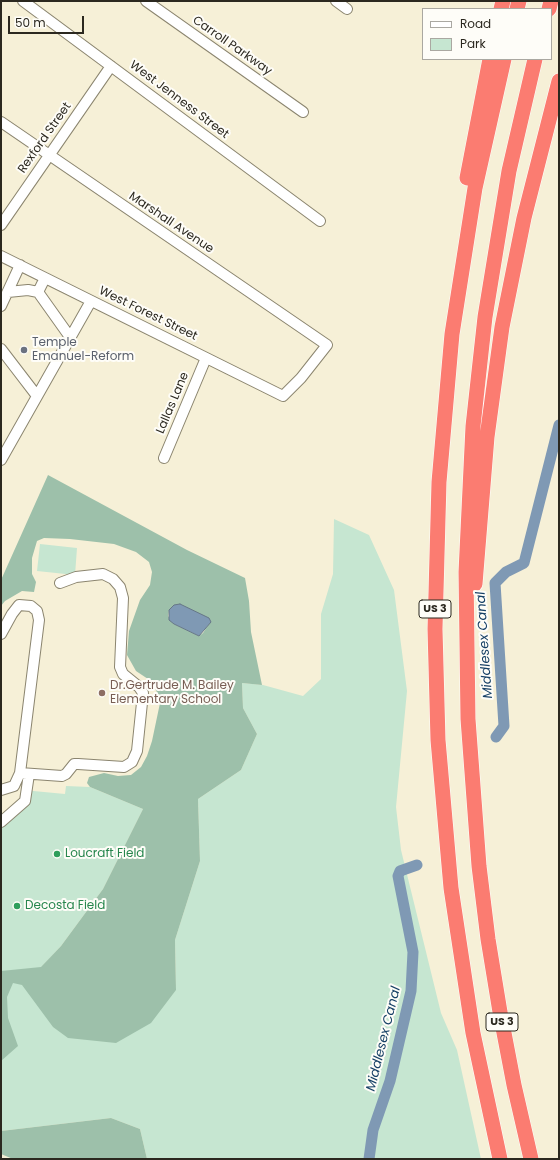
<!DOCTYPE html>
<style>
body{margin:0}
#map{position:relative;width:560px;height:1160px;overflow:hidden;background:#f6f0d7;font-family:Poppins,sans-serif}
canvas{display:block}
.frame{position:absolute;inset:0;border:2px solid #2b281f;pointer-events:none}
.legend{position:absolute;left:422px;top:8px;width:130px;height:52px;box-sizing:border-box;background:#fefdf8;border:1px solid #aaa8a1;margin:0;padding:5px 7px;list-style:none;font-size:12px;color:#2b281f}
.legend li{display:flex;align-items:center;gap:8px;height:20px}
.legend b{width:20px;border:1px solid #aaa8a1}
.scale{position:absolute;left:8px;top:16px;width:76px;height:18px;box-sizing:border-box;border:2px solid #2b281f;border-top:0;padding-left:5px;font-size:12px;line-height:14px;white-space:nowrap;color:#2b281f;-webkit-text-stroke:3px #fefdf8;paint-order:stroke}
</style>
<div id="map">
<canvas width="560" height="1160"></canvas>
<div class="frame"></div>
<ul class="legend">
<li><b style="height:5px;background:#fff"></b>Road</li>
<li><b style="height:11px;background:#c6e6d1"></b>Park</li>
</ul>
<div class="scale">50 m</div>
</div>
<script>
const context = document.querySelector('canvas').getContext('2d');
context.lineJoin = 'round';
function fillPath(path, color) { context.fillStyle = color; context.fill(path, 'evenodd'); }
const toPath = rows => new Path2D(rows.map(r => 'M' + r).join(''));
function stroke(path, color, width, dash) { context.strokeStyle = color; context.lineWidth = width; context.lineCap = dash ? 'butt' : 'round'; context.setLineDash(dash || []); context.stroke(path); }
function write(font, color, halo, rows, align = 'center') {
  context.font = font + ' Poppins,sans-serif'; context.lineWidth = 4; context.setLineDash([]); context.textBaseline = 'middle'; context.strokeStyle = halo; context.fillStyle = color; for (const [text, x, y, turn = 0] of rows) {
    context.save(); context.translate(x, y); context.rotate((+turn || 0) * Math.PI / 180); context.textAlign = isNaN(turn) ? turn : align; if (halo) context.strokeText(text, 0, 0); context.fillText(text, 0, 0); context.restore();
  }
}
const green = toPath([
 [334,519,369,535,394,590,407,691,396,807,401,850,441,1013,457,1050,481,1159,147,1159,140,1129,111,1118,1,1131,1,815,21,798,23,790,65,794,66,786,90,787,143,809,103,889,61,946,34,975,176,990,175,940,200,861,198,799,241,770,257,734,243,708,242,683,263,685,303,696,321,679,321,614,333,574],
 [40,544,77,548,75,575,37,571]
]);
const forest = toPath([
 [48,475,187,550,245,578,249,601,251,632,262,685,242,683,243,708,257,734,241,770,198,799,200,861,175,940,176,990,151,1023,116,1043,68,1038,53,1027,22,985,13,983,7,997,8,1018,18,1046,1,1061,1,971,41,967,61,946,103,889,143,809,90,787,87,783,89,777,104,773,118,776,131,775,141,767,147,756,152,741,160,703,159,696,151,681,136,671,127,655,129,631,140,600,150,585,152,572,149,562,136,552,114,544,70,539,44,538,37,541,32,558,32,574,36,582,34,592,22,591,5,601,1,606,1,580],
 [174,605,210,622,203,633,199,636,174,624,168,616,169,610],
 [111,1118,140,1129,147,1159,13,1159,1,1154,1,1131]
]);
const water = toPath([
 [180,604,209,618,211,622,199,636,174,624,169,620,169,610,174,605,180,604]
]);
const canal = toPath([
 [496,737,504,726,495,583,506,572,524,563,559,425],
 [369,1159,373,1130,390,1081,411,991,413,952,398,876,400,871,417,865]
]);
const minor = toPath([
 [23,1,320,221],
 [146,1,303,112],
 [336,1,347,9],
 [1,122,327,345,301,378,283,396,1,256],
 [1,225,111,66],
 [45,278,38,292,70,337],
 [8,292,28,290,38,292],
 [1,306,20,265],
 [1,349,37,396],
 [164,458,206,358],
 [1,460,91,301],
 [1,634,12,614,19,605,31,606,37,611,39,620,20,773,14,786,1,790],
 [20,773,62,776,66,774,74,764,78,764,124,767,132,762,137,751,143,693,139,687,123,674,120,667,123,598,120,587,113,579,103,574,76,577,60,583],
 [1,822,25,801,29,774]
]);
const highway = toPath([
 [501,9,503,1],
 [517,9,519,1],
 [549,9,551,1],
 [467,178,490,59],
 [475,584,487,437,502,327,524,218,559,81],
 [500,1159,473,1033,451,888,438,740,435,629,439,482,452,334,475,188,504,59],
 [531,1159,514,1085,500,1012,488,939,479,866,468,719,466,572,473,426,485,317,509,171,535,59]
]);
const markers = [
 [24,350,4,"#6b7280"],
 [102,693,4,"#8d6e63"],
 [57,854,4,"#2e9e5b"],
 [17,906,4,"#2e9e5b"]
];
const shields = [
 [435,609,32],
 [502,1022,32]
];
const shieldNames = [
 ["US 3",435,609],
 ["US 3",502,1022]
];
const streetNames = [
 ["Carroll Parkway",232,46,35],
 ["West Jenness Street",179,100,37],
 ["Rexford Street",45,138,-55],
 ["Marshall Avenue",171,223,34],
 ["West Forest Street",148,314,26],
 ["Lallas Lane",173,403,-67]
];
const worshipNames = [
 ["Temple",32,343],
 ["Emanuel-Reform",32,357]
];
const educationNames = [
 ["Dr.Gertrude M. Bailey",110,686],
 ["Elementary School",110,700]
];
const leisureNames = [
 ["Loucraft Field",65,854],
 ["Decosta Field",25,906]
];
const waterNames = [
 ["Middlesex Canal",485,645,-94],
 ["Middlesex Canal",384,1039,-76]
];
fillPath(green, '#c6e6d1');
fillPath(forest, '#9dc0aa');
fillPath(water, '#7f99b4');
stroke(water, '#667787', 1);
stroke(canal, '#7f99b4', 11);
stroke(minor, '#8b856f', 12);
stroke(highway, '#fff', 16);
stroke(minor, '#fff', 10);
stroke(highway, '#fb7c71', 15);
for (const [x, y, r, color] of markers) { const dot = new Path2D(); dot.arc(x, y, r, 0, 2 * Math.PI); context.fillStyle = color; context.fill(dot); stroke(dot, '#fefdf8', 1.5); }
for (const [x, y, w] of shields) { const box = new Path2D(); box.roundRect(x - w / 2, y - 9, w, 18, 3); context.fillStyle = '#fefdf8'; context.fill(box); stroke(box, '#2b281f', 1); }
write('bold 11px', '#2b281f', null, shieldNames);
write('12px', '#2b281f', '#fefdf8', streetNames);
write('12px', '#5b616d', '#fefdf8', worshipNames, 'left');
write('12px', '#785e54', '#fefdf8', educationNames, 'left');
write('12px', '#27864d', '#fefdf8', leisureNames, 'left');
write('italic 13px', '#174166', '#fefdf8', waterNames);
</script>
